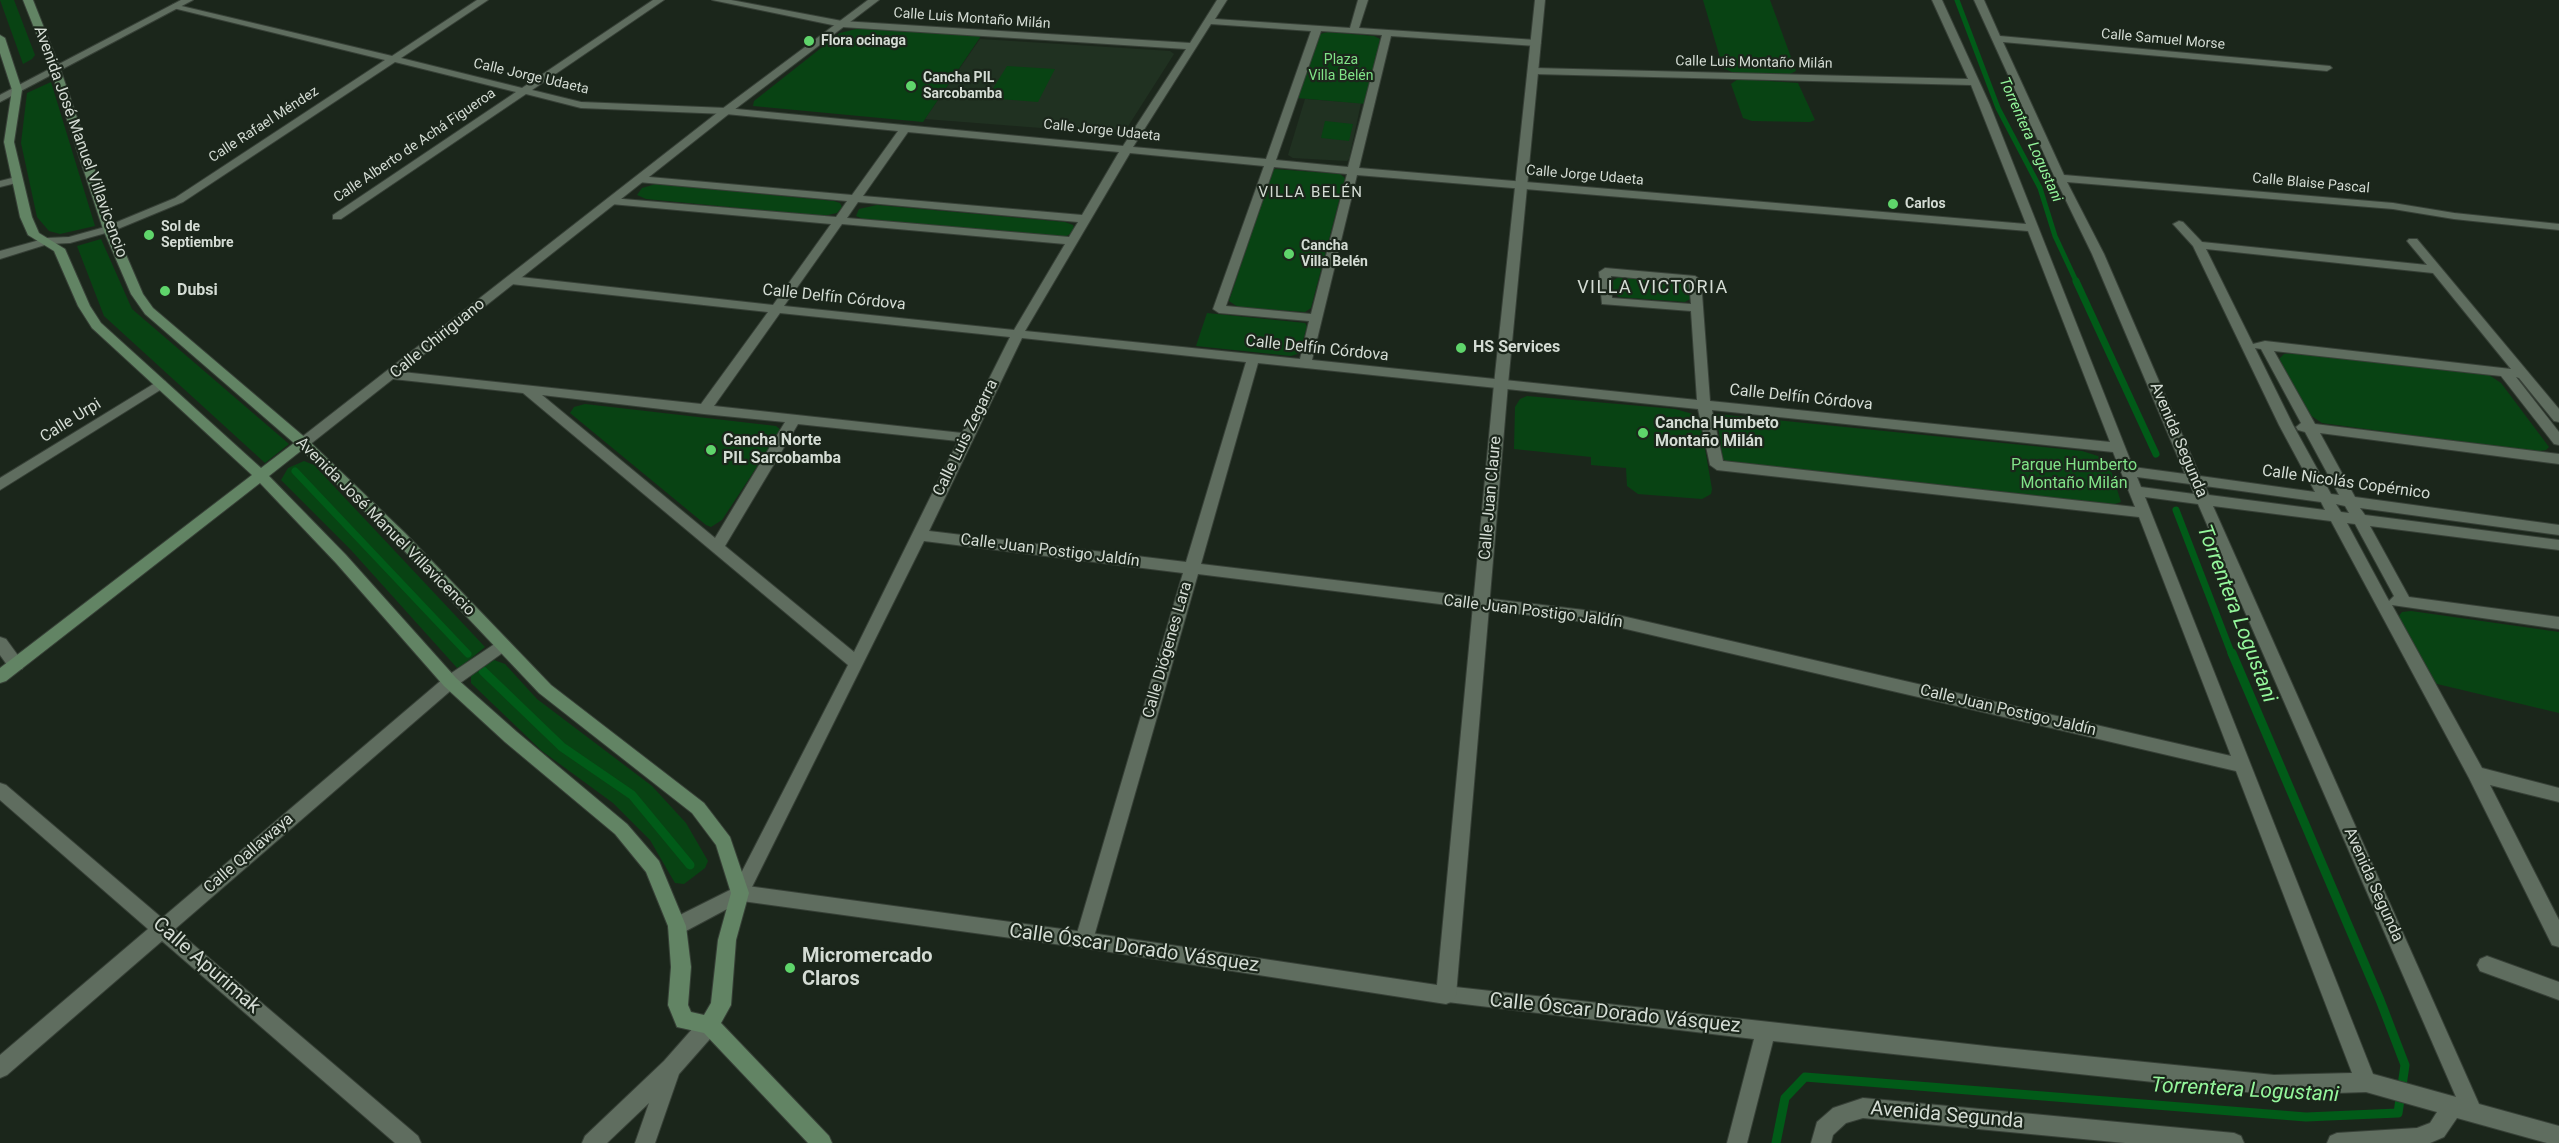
<!DOCTYPE html>
<meta charset="utf-8">
<style>
body{margin:0}
canvas{display:block;background:#1b261b}
</style>
<canvas width="2559" height="1143"></canvas>
<script>
const context = document.querySelector('canvas').getContext('2d');
context.lineJoin = 'round';
function fillPath(path, color) { context.fillStyle = color; context.fill(path, 'evenodd'); }
const toPath = rows => new Path2D(rows.map(r => 'M' + r).join(''));
function stroke(path, color, width, dash) { context.strokeStyle = color; context.lineWidth = width; context.lineCap = dash ? 'butt' : 'round'; context.setLineDash(dash || []); context.stroke(path); }
function write(font, color, halo, rows, align = 'center') {
  context.font = font + ' Roboto,sans-serif'; context.lineWidth = 4.5; context.setLineDash([]); context.textBaseline = 'middle'; context.strokeStyle = halo; context.fillStyle = color; for (const [text, x, y, turn = 0] of rows) {
    context.save(); context.translate(x, y); context.rotate((+turn || 0) * Math.PI / 180); context.textAlign = isNaN(turn) ? turn : align; if (halo) context.strokeText(text, 0, 0); context.fillText(text, 0, 0); context.restore();
  }
}
const built = toPath([
 [980,39,1170,51,1174,54,1125,131,1119,134,925,119],
 [1305,99,1361,103,1349,159,1347,161,1293,158,1288,155]
]);
const green = toPath([
 [0,0,14,0,35,55,32,59,23,64],
 [1703,0,1770,0,1796,71,1790,74,1734,73,1723,68],
 [860,28,981,36,923,122,753,106,754,101,840,33],
 [1328,32,1374,36,1380,39,1366,104,1297,98,1320,34],
 [1007,66,1055,69,1038,102,987,98],
 [1738,79,1798,83,1815,120,1810,122,1752,121,1743,118,1731,84],
 [51,82,95,226,60,234,49,231,37,217,21,143,27,93],
 [1325,121,1353,124,1349,141,1321,138],
 [1275,169,1340,174,1345,178,1311,308,1305,312,1238,307,1229,301,1272,171],
 [656,184,834,201,840,203,842,207,837,213,823,216,646,199,637,195,642,188],
 [877,205,1065,222,1073,225,1075,231,1063,238,865,220,856,216,859,209],
 [101,239,132,309,289,444,265,463,104,316,77,246],
 [1620,276,1685,282,1689,285,1690,299,1685,302,1619,297,1613,292,1611,282],
 [1207,313,1305,323,1307,326,1300,353,1291,356,1196,346],
 [2295,353,2489,375,2501,383,2549,447,2546,450,2535,452,2322,423,2310,415,2279,359,2284,354],
 [1527,396,1675,409,1693,414,1700,420,1712,489,1711,494,1702,499,1638,494,1627,486,1626,468,1591,465,1591,457,1514,449,1515,407,1520,399],
 [585,404,776,426,781,430,722,520,711,527,706,525,570,413,574,407],
 [1716,414,2082,451,2098,456,2109,464,2121,502,2112,505,1729,463,1723,459],
 [304,461,314,465,485,647,458,669,351,550,281,480,288,468],
 [2411,611,2559,632,2559,713,2433,683,2398,617,2402,612],
 [494,660,505,664,537,699,652,786,686,823,708,861,705,868,684,884,675,883,650,840,613,803,542,751,471,683,471,674]
]);
const streamFar2 = toPath([
 [1957,0,1998,108,2040,188,2055,236,2077,283]
]);
const streamFar1 = toPath([
 [2076,281,2156,454],
 [295,471,468,654],
 [2176,510,2232,655]
]);
const stream = toPath([
 [483,671,562,747,632,795,690,865],
 [1776,1143,1785,1098,1805,1077,2306,1117,2398,1113,2405,1065,2380,1000,2232,653]
]);
const minor = toPath([
 [477,0,488,0,401,58,522,88,653,0,664,0,532,90,581,102,726,108,1123,146,1186,49,842,27,712,0,731,0,842,21,1190,43,1217,0,1227,0,1215,19,1350,28,1358,0,1368,0,1359,28,1536,40,1541,43,1536,46,1391,36,1359,168,2026,224,1971,85,1534,74,1529,71,1534,68,1968,79,1932,0,1942,0,1990,105,2133,467,2185,474,2092,254,2055,178,1974,0,1984,0,2000,36,2330,66,2332,68,2327,71,2003,42,2064,175,2393,203,2454,213,2559,224,2559,230,2454,219,2393,209,2067,182,2104,254,2200,476,2315,492,2279,425,2193,246,2173,224,2179,221,2183,222,2202,242,2427,265,2407,241,2409,239,2417,239,2559,409,2559,422,2554,421,2519,378,2516,377,2559,432,2559,445,2554,444,2501,376,2274,351,2315,424,2559,454,2559,464,2320,433,2355,497,2559,525,2559,535,2360,508,2365,515,2559,540,2559,550,2370,526,2409,597,2559,617,2559,629,2392,605,2482,768,2559,788,2559,802,2490,785,2559,920,2559,947,2552,945,2469,778,2331,521,2213,506,2479,1104,2559,1126,2559,1143,2547,1143,2457,1118,2444,1137,2430,1143,2327,1143,2330,1136,2337,1133,2417,1128,2430,1123,2437,1112,2366,1092,2274,1095,1773,1041,1747,1143,1727,1143,1754,1039,1439,1001,1436,995,1439,989,1446,986,1995,1047,2274,1075,2352,1073,2236,771,1609,625,1198,574,1093,940,1091,946,1084,948,1077,946,1075,940,1183,573,924,541,746,899,740,901,734,899,731,893,734,887,848,665,523,393,393,379,387,375,393,371,701,404,768,312,511,284,505,280,511,276,773,305,831,224,611,204,605,201,611,198,836,217,847,201,638,182,633,179,638,176,852,195,898,131,726,114,581,108,526,94,341,219,333,219,333,215,516,92,395,62,183,202,113,231,70,243,48,244,0,259,0,251,47,238,69,237,105,227,175,198,385,60,173,8,173,4,392,56,477,0],
 [1211,24,1311,31,1266,159,1133,147,1211,24],
 [1321,31,1382,35,1348,167,1276,160,1321,31],
 [908,132,1119,152,1082,215,863,196,908,132],
 [1130,153,1264,166,1213,309,1219,313,1309,321,1300,359,1025,331,1130,153],
 [1274,167,1347,174,1311,314,1226,306,1274,167],
 [1357,175,2028,231,2110,442,1710,401,1701,280,1695,276,1605,268,1599,272,1602,304,1691,311,1697,400,1312,360,1357,175],
 [858,202,1078,222,1069,237,847,218,858,202],
 [842,224,1065,244,1014,330,784,306,842,224],
 [2206,249,2433,273,2511,369,2265,341,2253,344,2206,249],
 [1611,276,1689,283,1691,304,1612,298,1611,276],
 [780,313,1010,337,962,433,714,406,780,313],
 [1022,338,1246,362,1186,562,929,531,1022,338],
 [2255,348,2261,349,2301,423,2296,427,2298,430,2305,432,2339,495,2331,494,2293,425,2255,348],
 [1258,363,1698,409,1710,465,1717,470,2139,517,2231,756,1609,613,1201,564,1258,363],
 [542,395,704,414,785,422,715,538,542,395],
 [1712,410,2113,452,2135,507,1723,461,1712,410],
 [798,424,958,441,854,652,725,546,798,424],
 [2137,477,2190,484,2194,494,2141,487,2137,477],
 [2205,486,2321,502,2325,510,2209,495,2205,486],
 [2145,497,2198,504,2456,1097,2373,1074,2145,497],
 [2336,504,2345,506,2349,513,2341,512,2336,504],
 [2347,523,2355,524,2394,596,2389,601,2347,523],
 [16,177,21,180,20,182,0,187,0,181,16,177],
 [160,380,165,381,167,384,165,387,0,490,0,478,160,380],
 [0,637,6,639,22,661,24,665,22,669,10,669,0,655,0,637],
 [502,639,508,641,510,645,508,649,456,686,175,929,418,1136,421,1143,395,1143,162,941,7,1075,0,1078,0,1055,148,929,0,800,0,783,6,785,162,918,444,678,502,639],
 [2487,956,2559,982,2559,1000,2480,971,2477,965,2480,959,2487,956],
 [1863,1098,2234,1133,2241,1136,2244,1143,2125,1143,1863,1118,1846,1123,1833,1135,1831,1143,1811,1143,1817,1122,1833,1108,1863,1098]
]);
const tertiary = toPath([
 [181,0,193,0,0,102,0,95,181,0],
 [868,0,879,0,730,113,308,446,298,446,296,443,298,440,722,109,868,0],
 [1535,0,1545,0,1508,384,1456,995,1453,1001,1446,1004,1084,948,742,901,684,932,677,934,670,932,668,926,670,920,740,885,1084,932,1437,985,1494,384,1535,0],
 [709,1016,716,1018,719,1025,716,1032,679,1074,655,1143,635,1143,649,1103,607,1143,582,1143,585,1136,664,1061,702,1018,709,1016]
]);
const secondary = toPath([
 [23,0,33,0,60,68,115,229,143,294,153,308,308,440,405,533,551,685,704,803,730,837,749,893,736,940,731,1005,721,1023,829,1136,832,1143,808,1143,704,1033,677,1027,668,1005,671,967,668,926,646,872,615,834,505,742,444,686,336,563,260,483,6,681,0,683,0,668,252,475,92,328,78,306,54,251,28,235,20,217,4,142,12,90,0,53,0,35,5,38,22,90,14,142,32,217,39,233,65,249,90,306,101,323,261,468,294,443,145,314,131,294,103,229,50,68,23,0],
 [302,450,395,541,539,693,692,813,716,845,731,893,718,940,711,1003,704,1015,691,1012,688,1005,691,967,686,926,659,861,627,824,517,732,456,678,346,555,269,476,302,450]
]);
const markers = [
 [809,41,6,"#5fd56b"],
 [911,86,6,"#5fd56b"],
 [1893,204,6,"#5fd56b"],
 [149,235,6,"#5fd56b"],
 [1289,254,6,"#5fd56b"],
 [165,291,6,"#5fd56b"],
 [1461,348,6,"#5fd56b"],
 [1643,433,6,"#5fd56b"],
 [711,450,6,"#5fd56b"],
 [790,968,6,"#5fd56b"]
];
const farStreetnames = [
 ["Calle Luis Montaño Milán",972,19,4],
 ["Calle Samuel Morse",2163,40,5],
 ["Calle Luis Montaño Milán",1754,63,1],
 ["Calle Jorge Udaeta",531,77,13],
 ["Calle Rafael Méndez",264,125,-33],
 ["Calle Jorge Udaeta",1102,131,6],
 ["Calle Alberto de Achá Figueroa",415,146,-34],
 ["Calle Jorge Udaeta",1585,176,5],
 ["Calle Blaise Pascal",2311,184,5]
];
const farPoinames = [
 ["Flora ocinaga",821,41],
 ["Cancha PIL",923,78],
 ["Sarcobamba",923,94],
 ["Carlos",1905,204],
 ["Sol de",161,227],
 ["Septiembre",161,243],
 ["Cancha",1301,246],
 ["Villa Belén",1301,262]
];
const farParknames = [
 ["Plaza",1341,60],
 ["Villa Belén",1341,76]
];
const farWaternames = [
 ["Torrentera Logustani",2030,140,66]
];
const farNeighbourhoodnames = [
 ["VILLA BELÉN",1311,193]
];
const streetNames = [
 ["Avenida José Manuel Villavicencio",80,142,70],
 ["Calle Delfín Córdova",834,298,6],
 ["Calle Chiriguano",438,339,-39],
 ["Calle Delfín Córdova",1317,349,6],
 ["Calle Delfín Córdova",1801,398,6],
 ["Calle Urpi",71,421,-32],
 ["Calle Luis Zegarra",966,438,-64],
 ["Avenida Segunda",2178,440,67],
 ["Calle Nicolás Copérnico",2346,483,8],
 ["Calle Juan Claure",1491,498,-85],
 ["Avenida José Manuel Villavicencio",385,527,45],
 ["Calle Juan Postigo Jaldín",1050,551,7],
 ["Calle Juan Postigo Jaldín",1533,612,7],
 ["Calle Diógenes Lara",1168,650,-74],
 ["Calle Juan Postigo Jaldín",2008,711,13],
 ["Calle Qallawaya",249,854,-41],
 ["Avenida Segunda",2373,885,66]
];
const poiNames = [
 ["Dubsi",177,291],
 ["HS Services",1473,348],
 ["Cancha Humbeto",1655,424],
 ["Montaño Milán",1655,442],
 ["Cancha Norte",723,441],
 ["PIL Sarcobamba",723,459]
];
const parkNames = [
 ["Parque Humberto",2074,466],
 ["Montaño Milán",2074,484]
];
const neighbourhoodNames = [
 ["VILLA VICTORIA",1653,288]
];
const nearStreetnames = [
 ["Calle Óscar Dorado Vásquez",1134,949,8],
 ["Calle Apurimak",206,966,41],
 ["Calle Óscar Dorado Vásquez",1615,1014,6],
 ["Avenida Segunda",1947,1116,5]
];
const nearPoinames = [
 ["Micromercado",802,957],
 ["Claros",802,980]
];
const nearWaternames = [
 ["Torrentera Logustani",2236,614,69],
 ["Torrentera Logustani",2245,1091,3]
];
fillPath(built, '#203121');
fillPath(green, '#084313');
stroke(streamFar2, '#015b18', 5);
stroke(streamFar1, '#015b18', 7);
stroke(stream, '#015b18', 9);
stroke(minor, '#374037', 2);
stroke(tertiary, '#374037', 2);
stroke(secondary, '#374037', 2);
fillPath(minor, '#5f6d5f');
fillPath(tertiary, '#5f6d5f');
fillPath(secondary, '#628464');
for (const [x, y, r, color] of markers) { const dot = new Path2D(); dot.arc(x, y, r, 0, 2 * Math.PI); context.fillStyle = color; context.fill(dot); stroke(dot, '#1b261b', 2); }
write('14px', '#d4dcd4', '#1b261b', farStreetnames);
write('bold 14px', '#d4dcd4', '#1b261b', farPoinames, 'left');
write('14px', '#80e287', '#1b261b', farParknames);
write('italic 15px', '#94f69b', '#1b261b', farWaternames);
context.letterSpacing = '1.5px';
write('15px', '#d4dcd4', '#1b261b', farNeighbourhoodnames);
context.letterSpacing = '0px';
write('16px', '#d4dcd4', '#1b261b', streetNames);
write('bold 16px', '#d4dcd4', '#1b261b', poiNames, 'left');
write('16px', '#80e287', '#1b261b', parkNames);
context.letterSpacing = '1.5px';
write('18px', '#d4dcd4', '#1b261b', neighbourhoodNames);
context.letterSpacing = '0px';
write('20px', '#d4dcd4', '#1b261b', nearStreetnames);
write('bold 20px', '#d4dcd4', '#1b261b', nearPoinames, 'left');
write('italic 21px', '#94f69b', '#1b261b', nearWaternames);
</script>
